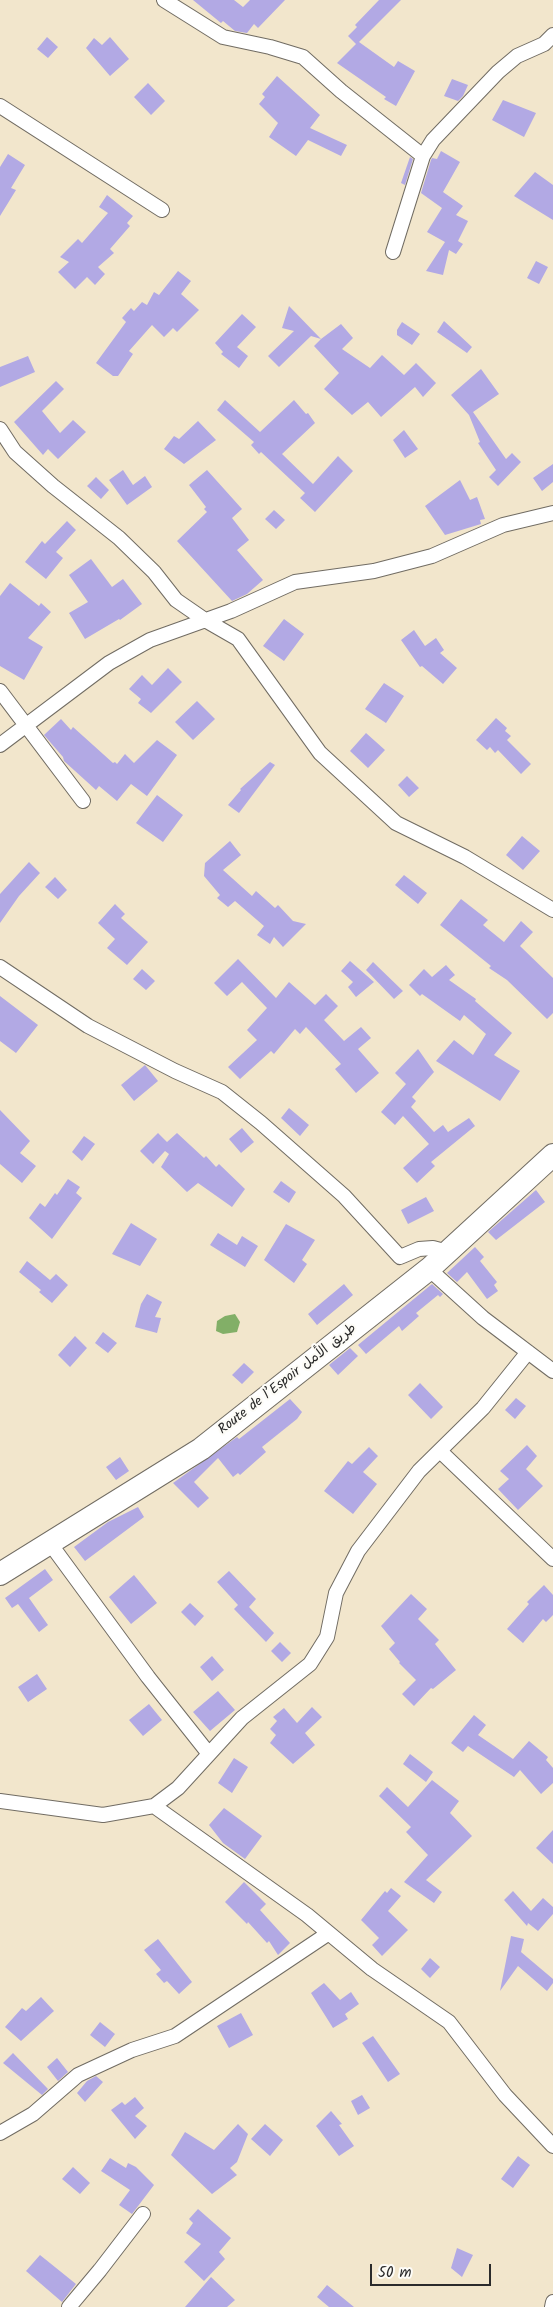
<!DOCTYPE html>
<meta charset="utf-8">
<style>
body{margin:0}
#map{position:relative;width:553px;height:2307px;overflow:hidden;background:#f2e6cc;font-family:Kalam,sans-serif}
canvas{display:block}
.scale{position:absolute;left:370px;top:2264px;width:121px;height:22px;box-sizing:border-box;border:2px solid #2b2b2b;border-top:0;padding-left:6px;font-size:15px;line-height:18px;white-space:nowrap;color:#2b2b2b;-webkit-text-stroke:4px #fdfcf7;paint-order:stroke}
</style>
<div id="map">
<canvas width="553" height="2307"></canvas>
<div class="scale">50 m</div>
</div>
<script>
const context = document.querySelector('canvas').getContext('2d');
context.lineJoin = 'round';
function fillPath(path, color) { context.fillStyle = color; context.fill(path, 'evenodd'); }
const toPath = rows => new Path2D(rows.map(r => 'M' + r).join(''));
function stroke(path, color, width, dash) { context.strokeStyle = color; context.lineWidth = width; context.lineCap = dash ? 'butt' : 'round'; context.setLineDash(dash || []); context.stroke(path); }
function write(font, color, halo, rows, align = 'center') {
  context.font = font + ' Kalam,"Playpen Sans Arabic",sans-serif'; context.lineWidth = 4.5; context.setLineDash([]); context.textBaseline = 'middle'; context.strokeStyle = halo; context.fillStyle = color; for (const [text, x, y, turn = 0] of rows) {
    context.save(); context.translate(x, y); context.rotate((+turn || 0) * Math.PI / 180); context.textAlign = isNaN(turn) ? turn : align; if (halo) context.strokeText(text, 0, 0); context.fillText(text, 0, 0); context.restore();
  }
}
const forest = toPath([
 [235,1314,240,1322,237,1332,223,1334,216,1331,217,1321,225,1316]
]);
const building = toPath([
 [193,0,234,0,243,7,250,0,285,0,258,28,254,24,247,33,235,31,223,21,221,23],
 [379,0,401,0,359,42,394,67,398,61,415,71,396,106,384,99,386,97,337,63,356,44,348,36,357,27,355,25],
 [47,37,58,47,48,58,37,49],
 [110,37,129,59,110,76,86,48,94,38,102,45],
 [277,76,320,115,310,128,347,145,341,156,308,140,296,156,269,137,278,123,259,104,265,97,262,94],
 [452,79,468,85,463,96,458,101,444,96],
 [148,83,165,101,151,115,134,97],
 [503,100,536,113,524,137,492,120],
 [441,151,460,162,443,192,463,206,456,215,468,221,458,241,463,244,456,254,449,250,443,275,426,271,445,242,427,232,442,208,421,193,431,160,432,158,437,159],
 [8,154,25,165,11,188,16,190,0,216,0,167],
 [410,157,413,159,405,185,401,183],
 [535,172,553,185,553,220,514,196],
 [107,195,133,216,127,223,130,226,110,249,114,253,98,267,105,274,95,285,87,277,75,289,58,272,69,262,60,257,78,239,82,243,108,213,99,207],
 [536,261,548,267,539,284,527,278],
 [178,271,191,281,181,294,199,310,177,332,173,328,164,337,152,325,129,351,133,354,118,376,113,376,96,363,126,322,122,318,131,308,134,311,142,302,147,305,154,292,159,295],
 [289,306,321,339,341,324,353,338,342,349,370,368,382,355,404,375,416,363,436,383,423,397,415,387,381,417,368,402,352,415,324,389,339,373,314,346,321,339,311,336,279,367,268,356,294,331,282,328],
 [242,314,256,327,237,347,248,356,239,368,221,354,223,352,215,343],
 [444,321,472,347,467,353,437,332],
 [402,322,420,334,412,345,397,335,397,330],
 [28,356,35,372,0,387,0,367],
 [481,369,499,394,473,412,506,459,512,453,521,462,498,486,489,477,496,470,478,443,480,442,469,415,451,395],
 [56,381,64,389,42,411,60,433,73,420,86,432,58,459,48,449,43,455,14,422],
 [225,400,260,432,294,400,306,414,308,413,315,423,282,454,313,484,338,456,353,471,315,512,300,498,305,493,261,452,259,454,251,445,254,442,217,410],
 [198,421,216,440,184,464,164,449,174,436,179,439],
 [404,430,418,449,405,458,393,440],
 [553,464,553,482,542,491,533,478],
 [123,470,133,485,145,476,152,487,127,505,109,480],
 [207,470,242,509,232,518,249,540,237,550,263,580,247,594,232,601,177,541,207,512,204,509,206,507,189,485],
 [96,477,109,490,101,499,87,486],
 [460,480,470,500,477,497,485,519,480,520,481,524,445,535,425,506],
 [274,510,285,520,276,529,265,519],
 [67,521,76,530,56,552,63,558,46,579,25,562,42,541,45,544],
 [91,559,112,587,123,579,142,604,120,620,119,619,85,639,69,613,88,602,69,575],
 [10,583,39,606,41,603,51,612,28,638,43,647,24,680,0,666,0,596],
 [284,619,304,634,284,661,263,646],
 [414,630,425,646,436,638,444,650,440,653,457,668,443,684,422,666,420,667,401,640],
 [168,668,182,682,151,713,138,703,141,699,129,689,142,675,152,685],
 [384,683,404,696,386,723,365,709],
 [197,701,215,719,193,740,175,722],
 [496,718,507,728,505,731,511,736,507,740,531,764,521,774,498,750,495,753,490,747,487,750,476,740],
 [61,719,71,730,73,727,113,763,115,762,117,764,125,754,134,763,157,740,177,755,147,796,131,784,117,801,99,786,96,790,64,761,63,757,44,735],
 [366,733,385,750,368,768,350,751],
 [270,762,275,765,239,813,228,805,241,790,240,789],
 [407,776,419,788,409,797,398,785],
 [157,795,183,815,163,842,136,823],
 [522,836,540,851,523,870,506,855],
 [230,841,241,855,223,870,252,896,256,891,275,908,278,905,293,921,306,924,283,947,274,937,270,944,257,935,264,926,235,901,228,907,217,898,220,895,204,876,205,863],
 [29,862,40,873,19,896,0,923,0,894],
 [404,875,427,893,418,904,395,885],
 [55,877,67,890,58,899,45,887],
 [461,899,488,920,483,925,504,942,521,921,533,932,520,946,553,978,553,1013,547,1019,507,980,489,968,491,966,440,925],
 [115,904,125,914,121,918,148,942,127,965,107,948,115,939,98,923],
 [238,959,276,998,289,982,315,1005,326,994,338,1006,324,1020,344,1041,361,1027,371,1038,358,1049,379,1073,356,1093,335,1069,341,1064,306,1027,300,1034,295,1029,274,1054,271,1051,240,1079,228,1067,257,1040,247,1030,267,1008,242,982,227,996,214,983],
 [350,961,374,982,356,997,348,987,353,982,341,971],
 [373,962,403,991,394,999,366,970],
 [446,965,455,975,449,980,476,999,475,1001,512,1033,494,1055,520,1071,500,1101,436,1061,454,1040,473,1055,486,1034,464,1015,460,1021,422,994,420,996,409,985,424,969,432,977],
 [142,969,155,981,146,990,133,979],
 [0,996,38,1025,16,1053,0,1041],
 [418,1049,434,1072,412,1097,416,1101,411,1107,434,1132,443,1125,448,1132,469,1118,475,1126,431,1162,435,1166,417,1183,403,1168,429,1144,403,1116,395,1125,381,1112,406,1084,395,1073],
 [145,1065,158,1081,134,1101,121,1085],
 [289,1108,309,1125,300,1136,281,1118],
 [0,1110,30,1141,20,1153,36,1166,22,1183,0,1164],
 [242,1128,254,1142,241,1153,229,1139],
 [158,1133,167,1142,177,1133,204,1158,206,1156,216,1167,219,1164,245,1189,232,1207,198,1183,187,1192,161,1167,169,1154,165,1151,153,1164,140,1151],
 [84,1136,95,1144,82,1161,72,1152],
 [68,1179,80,1187,76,1193,82,1198,52,1239,29,1218,40,1203,45,1207,55,1193,57,1195],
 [281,1181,296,1192,289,1203,273,1192],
 [536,1190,545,1202,496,1240,488,1232],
 [426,1197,434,1211,408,1224,401,1210],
 [131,1223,157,1239,140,1266,112,1254],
 [286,1224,315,1240,302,1260,307,1264,294,1283,264,1260],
 [218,1233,237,1245,242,1236,258,1246,245,1267,210,1245],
 [475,1247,484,1257,480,1261,497,1282,494,1285,498,1291,487,1299,467,1272,457,1282,447,1273],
 [27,1261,50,1280,56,1274,68,1285,52,1303,39,1292,41,1290,19,1272],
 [344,1284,353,1295,317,1325,308,1314],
 [432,1284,443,1294,440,1297,438,1295,416,1313,419,1316,402,1331,399,1326,366,1354,358,1345],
 [147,1294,162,1302,155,1317,161,1318,157,1333,135,1327,141,1304],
 [103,1332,117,1343,108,1353,95,1343],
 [75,1336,87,1348,70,1367,58,1355],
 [350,1348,358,1356,338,1375,329,1365],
 [244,1363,254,1372,242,1384,232,1375],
 [420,1383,443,1407,431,1419,408,1395],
 [516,1398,526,1406,515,1419,505,1410],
 [290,1399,302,1412,297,1419,262,1447,266,1452,240,1475,238,1473,233,1477,218,1458,194,1482,209,1498,198,1508,173,1483,237,1437,239,1439],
 [527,1445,537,1456,526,1469,543,1486,518,1510,498,1489,509,1479,500,1471],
 [369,1447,378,1456,363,1472,377,1484,353,1514,324,1491,348,1461,352,1464],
 [120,1457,129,1471,116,1480,106,1467],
 [138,1507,144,1517,85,1561,74,1547,108,1522],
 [45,1569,53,1580,29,1598,48,1625,39,1632,18,1604,12,1608,5,1598],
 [229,1571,256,1599,249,1607,274,1633,266,1642,234,1609,238,1605,217,1582],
 [134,1575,157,1603,131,1624,109,1597],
 [544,1585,553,1595,553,1615,546,1622,543,1619,523,1643,507,1629,529,1604,527,1602],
 [411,1594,427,1609,418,1619,439,1640,435,1644,456,1670,433,1689,431,1688,414,1706,402,1694,416,1680,399,1663,400,1662,389,1649,395,1643,381,1626],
 [190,1603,204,1616,195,1626,181,1612],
 [280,1642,291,1653,282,1662,271,1651],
 [212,1656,224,1670,212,1681,200,1667],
 [37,1674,47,1689,28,1702,18,1687],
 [218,1691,235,1710,210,1731,193,1712],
 [149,1704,162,1720,143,1736,129,1720],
 [312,1707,322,1717,305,1733,315,1745,293,1764,270,1743,276,1735,270,1729,277,1721,273,1717,284,1708,297,1723],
 [474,1715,486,1725,478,1735,513,1759,529,1741,548,1757,546,1760,553,1768,553,1783,541,1794,520,1770,514,1777,468,1746,463,1752,451,1743],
 [410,1754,433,1772,426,1782,403,1764],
 [234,1758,248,1767,232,1793,218,1783],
 [432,1780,459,1801,450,1813,472,1836,426,1880,442,1892,434,1903,404,1882,428,1855,406,1832,411,1827,379,1796,387,1787,408,1807],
 [224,1808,262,1836,245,1859,223,1843,209,1825],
 [553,1830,553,1864,536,1848],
 [244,1882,266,1904,260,1910,290,1943,278,1955,269,1941,267,1943,248,1922,247,1924,225,1902],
 [391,1888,401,1896,388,1911,408,1930,382,1956,372,1945,379,1938,361,1920,385,1891,387,1893],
 [513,1891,531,1911,543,1898,553,1907,553,1914,538,1931,528,1923,527,1926,504,1900],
 [511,1936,524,1939,521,1952,553,1979,553,1983,547,1991,518,1966,500,1991],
 [158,1939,192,1982,179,1994,167,1981,164,1983,156,1974,161,1970,144,1950],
 [430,1958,440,1967,430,1978,421,1969],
 [324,1983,340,2000,351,1992,359,2004,345,2014,348,2019,333,2028,311,1993],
 [41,1997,54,2011,21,2041,5,2027,22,2008,26,2011],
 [241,2013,253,2035,229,2048,217,2026],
 [100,2022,115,2034,105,2047,90,2035],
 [373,2036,400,2074,388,2082,362,2043],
 [13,2053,48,2089,42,2095,3,2063],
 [57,2058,68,2072,58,2081,47,2067],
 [96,2076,103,2082,85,2102,77,2093,87,2081],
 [362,2095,370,2108,358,2115,351,2101],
 [135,2097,144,2108,135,2116,147,2126,135,2139,111,2110,122,2102,125,2105],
 [331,2111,342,2124,339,2125,354,2146,339,2156,316,2126],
 [238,2124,248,2134,237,2162,230,2168,237,2175,212,2194,171,2155,185,2132,214,2150],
 [265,2124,283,2140,270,2156,251,2139],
 [518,2156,530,2165,513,2188,501,2179],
 [110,2158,126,2168,128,2163,136,2167,154,2185,132,2214,119,2205,130,2190,101,2171],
 [73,2167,90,2183,80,2194,62,2179],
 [198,2209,231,2238,219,2252,225,2259,204,2281,184,2262,201,2244,186,2233,193,2223,189,2219],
 [457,2248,473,2255,462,2277,451,2268],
 [40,2255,76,2284,62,2302,26,2271],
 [211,2277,235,2300,227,2307,185,2307],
 [327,2285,354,2307,329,2307,317,2297]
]);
const minor = toPath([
 [164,0,223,37,270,47,303,57,341,91,423,156],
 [0,106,162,210],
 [393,252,423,156,433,140,498,72,517,56,544,44,553,35],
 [0,429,15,452,53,486,119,538,154,572,176,600,205,620,238,639,320,753,396,823,465,857,553,910],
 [0,691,83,801],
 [0,745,109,663,150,640,231,611,295,582,374,571,432,556,503,525,553,513],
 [0,967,88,1026,175,1071,222,1092,261,1123,344,1196,400,1257,419,1249,433,1248,448,1252],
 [429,1269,483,1318,553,1371],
 [440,1451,553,1559],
 [49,1542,148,1677,209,1754],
 [0,1801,103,1815,154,1806,178,1788,242,1718,310,1664,327,1637,336,1593,358,1551,419,1471,483,1408,528,1352],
 [154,1806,307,1915,372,1969,449,2022,505,2095,553,2146],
 [0,2133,33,2114,78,2075,132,2050,175,2036,329,1933],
 [69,2307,100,2270,143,2214],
 [552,2307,553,2302]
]);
const trunk = toPath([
 [0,1574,201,1449,429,1269,553,1155]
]);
const streetNames = [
 ["Route de l’Espoir طريق الأمل",288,1380,-38]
];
fillPath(forest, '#82af67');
fillPath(building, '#b2a9e4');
stroke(minor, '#716c63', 16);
stroke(trunk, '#716c63', 24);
stroke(minor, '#fff', 14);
stroke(trunk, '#fff', 22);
write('14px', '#2b2b2b', '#fdfcf7', streetNames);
</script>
